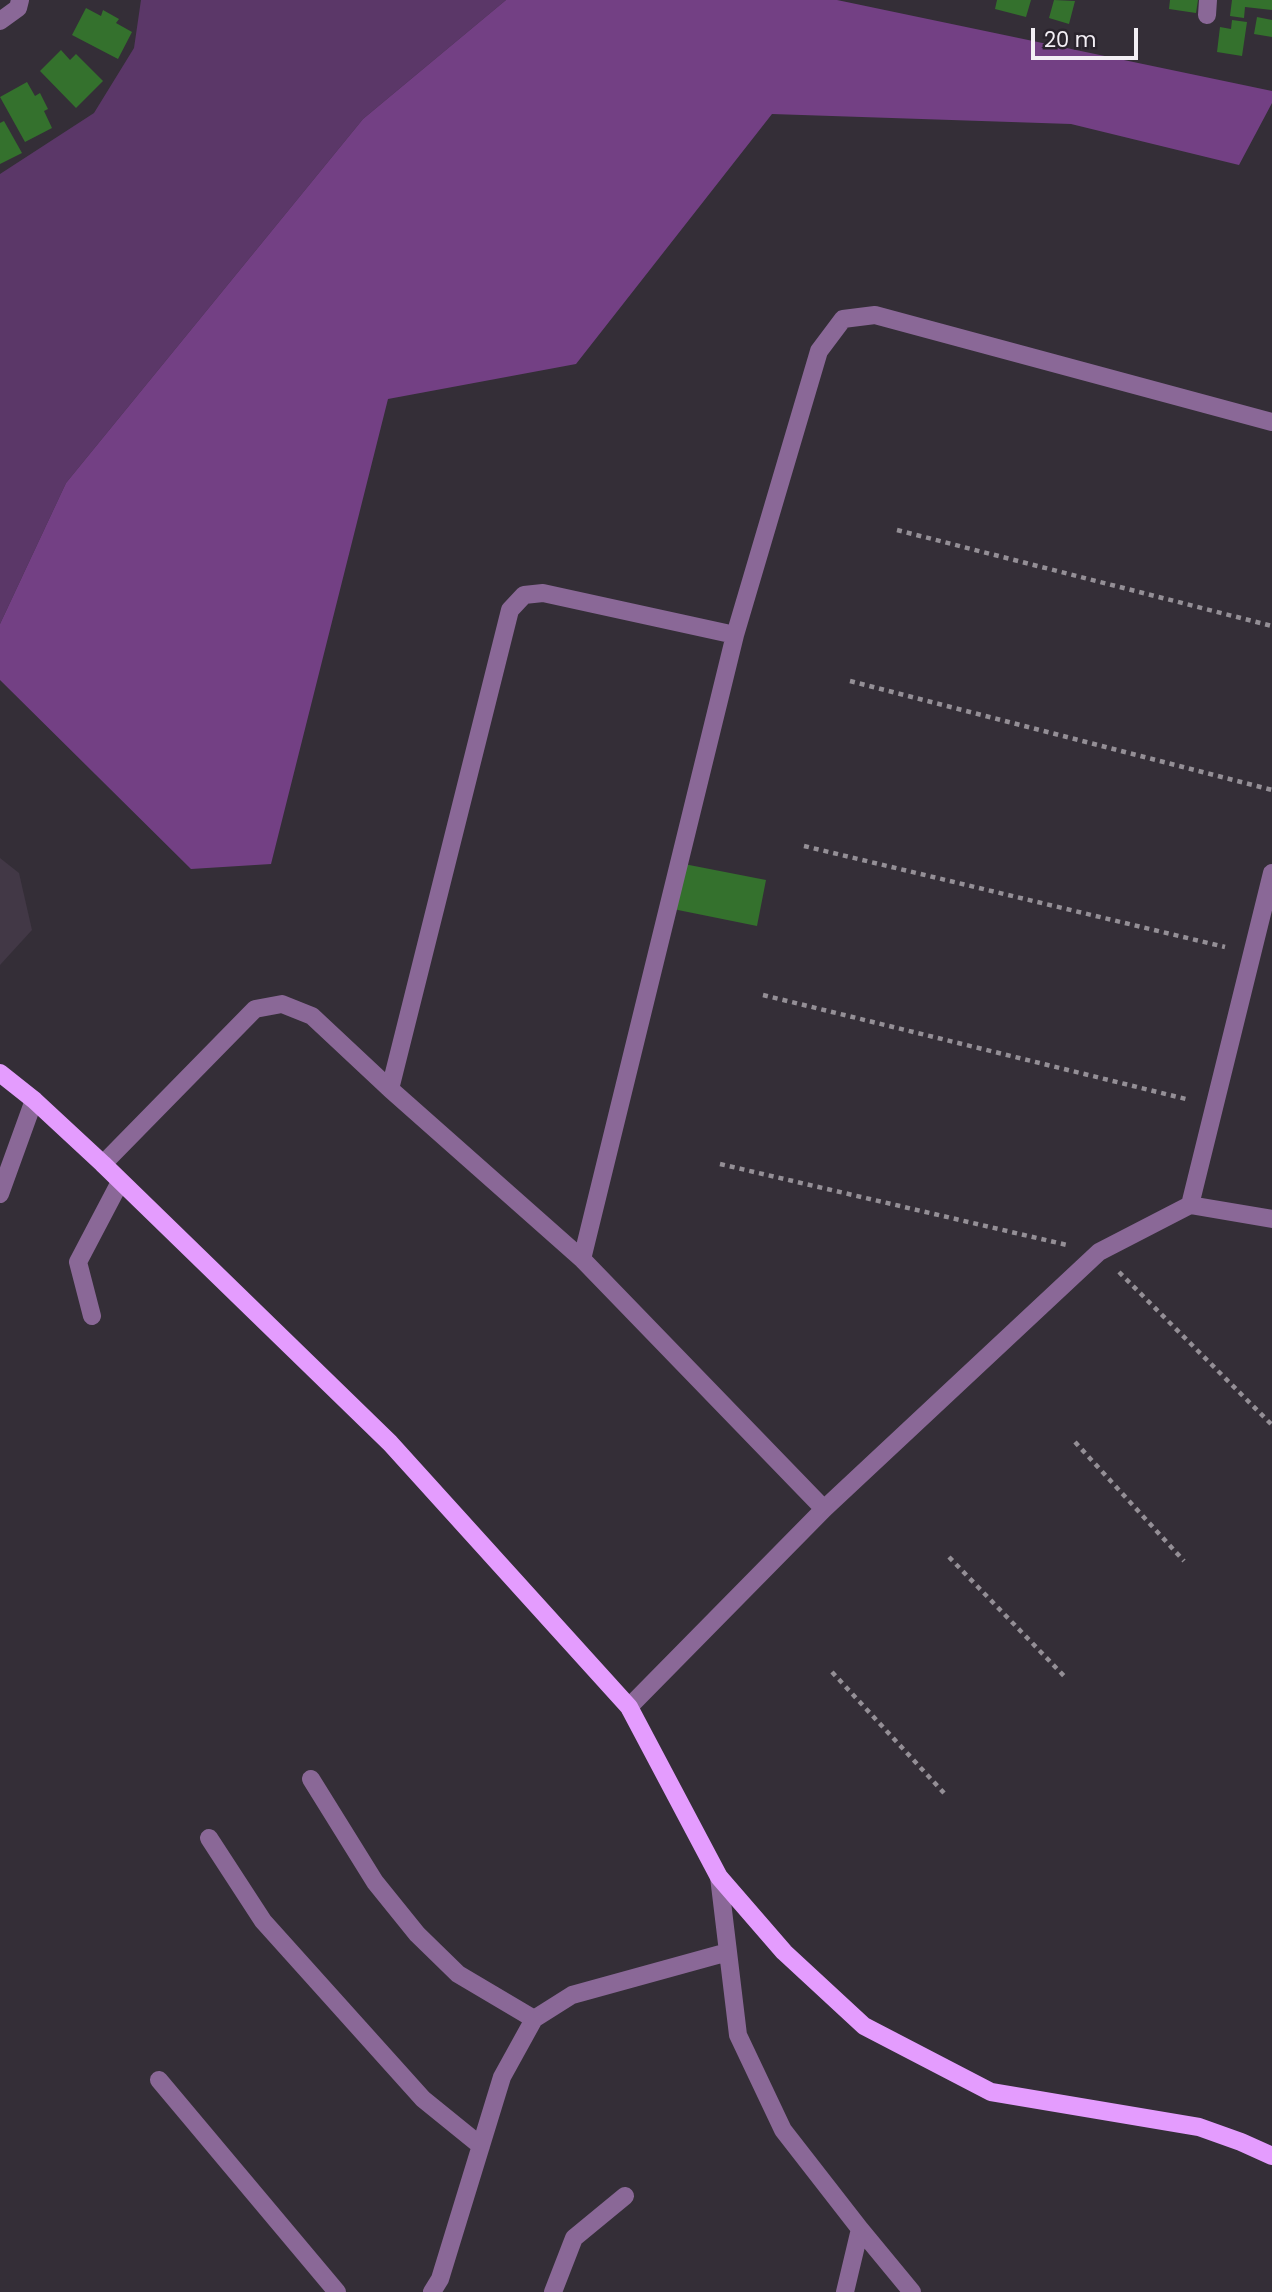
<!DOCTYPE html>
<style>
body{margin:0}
#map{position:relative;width:1272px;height:2292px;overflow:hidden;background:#342e37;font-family:Poppins,sans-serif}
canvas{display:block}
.scale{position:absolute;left:1031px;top:28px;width:107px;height:32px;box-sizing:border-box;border:4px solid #f3eff5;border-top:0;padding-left:9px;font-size:21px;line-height:24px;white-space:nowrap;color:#f3eff5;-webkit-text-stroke:5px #2a242d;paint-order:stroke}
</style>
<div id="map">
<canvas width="1272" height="2292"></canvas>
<div class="scale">20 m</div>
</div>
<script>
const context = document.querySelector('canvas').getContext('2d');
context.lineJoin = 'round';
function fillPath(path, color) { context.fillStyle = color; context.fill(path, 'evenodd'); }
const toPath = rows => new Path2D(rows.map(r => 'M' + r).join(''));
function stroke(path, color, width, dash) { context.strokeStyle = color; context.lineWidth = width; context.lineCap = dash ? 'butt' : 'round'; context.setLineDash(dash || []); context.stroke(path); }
const built = toPath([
 [0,858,19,873,32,930,0,965]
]);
const green = toPath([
 [141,0,506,0,363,119,66,483,0,624,0,174,94,113,134,48]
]);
const forest = toPath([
 [506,0,837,0,1272,91,1272,103,1239,165,1071,124,772,114,576,364,388,399,271,864,191,869,0,680,0,624,66,483,363,119]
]);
const building = toPath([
 [997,0,1031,0,1026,17,995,9],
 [1054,0,1075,1,1069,24,1049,18],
 [1170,0,1198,0,1196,13,1169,9],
 [1232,0,1272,0,1272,10,1245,7,1244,18,1230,16],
 [86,8,101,16,103,10,119,19,116,23,132,32,118,59,72,35],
 [1257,17,1272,20,1272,37,1254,34],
 [1232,20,1247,22,1242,56,1217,52,1220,27,1231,29],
 [61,50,70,60,76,54,103,81,76,108,40,71],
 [27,82,35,96,40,93,48,109,44,111,52,128,25,142,0,97],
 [4,121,22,153,0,164,0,123],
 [684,864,766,880,757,926,673,909]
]);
const path = toPath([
 [897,530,1272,626],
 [850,681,1272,790],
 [804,846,1225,947],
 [763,995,1190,1100],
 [720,1164,1067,1245],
 [1119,1272,1272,1425],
 [1075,1442,1184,1561],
 [949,1557,1065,1677],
 [832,1672,944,1793]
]);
const minor = toPath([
 [1207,15,1208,0],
 [0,21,18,8,20,0],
 [390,1089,510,610,524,595,543,593,735,635],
 [103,1164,255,1009,282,1004,312,1016,390,1089,582,1259,824,1509],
 [0,1194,34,1100],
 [1190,1205,1272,873],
 [582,1259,735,635,819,351,843,319,875,315,1272,422],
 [92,1316,78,1262,120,1182],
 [629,1707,824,1509,1099,1252,1190,1205,1272,1219],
 [311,1779,375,1882,417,1934,458,1974,534,2019],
 [209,1838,263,1921,423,2099,481,2146],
 [719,1877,738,2035,783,2130,860,2229,845,2292],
 [159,2080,337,2292],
 [860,2229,912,2292],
 [432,2292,440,2279,502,2077,534,2019,572,1995,728,1952],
 [553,2292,574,2238,625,2196]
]);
const major = toPath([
 [0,1073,34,1100,103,1164,390,1443,629,1707,719,1877,784,1952,864,2026,991,2092,1199,2127,1241,2142,1272,2156]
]);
fillPath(built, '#423846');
fillPath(green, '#5b3768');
fillPath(forest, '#734084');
fillPath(building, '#34712d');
stroke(path, '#948f96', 4.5, [5, 5]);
stroke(minor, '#8a6897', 18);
stroke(major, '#e49cfe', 18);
</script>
